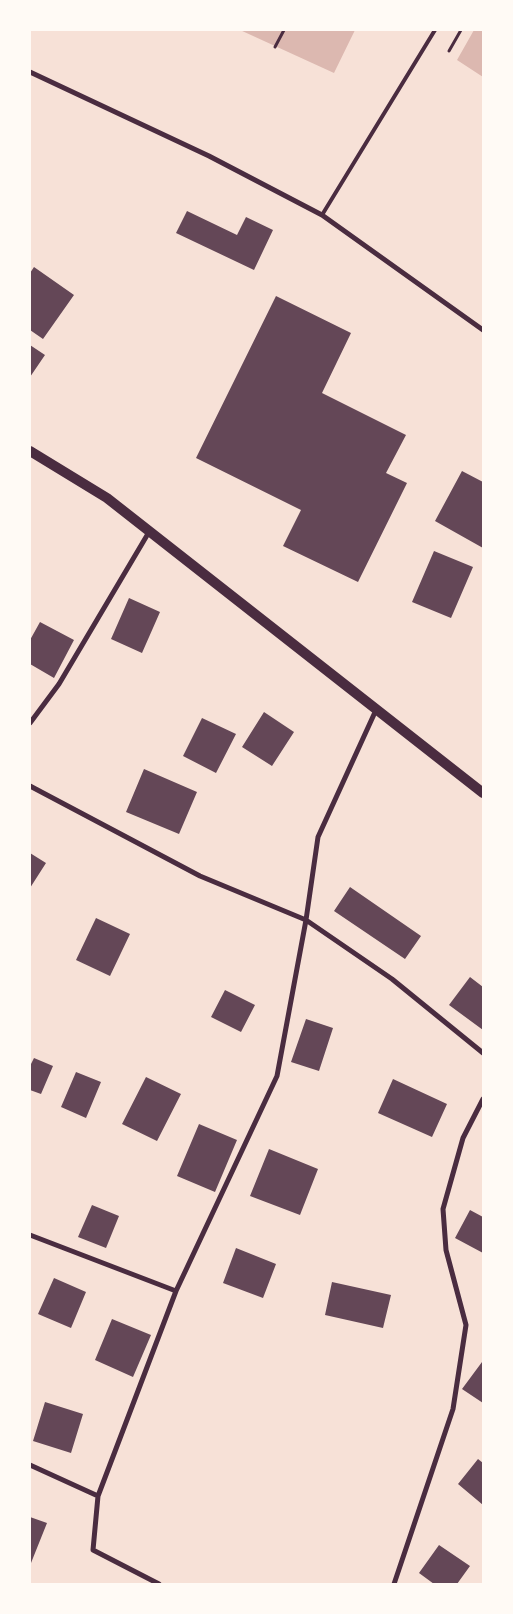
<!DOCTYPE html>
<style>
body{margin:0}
#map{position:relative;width:513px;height:1614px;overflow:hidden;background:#f7e1d7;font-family:"PT Sans",sans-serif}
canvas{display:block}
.frame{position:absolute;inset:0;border:31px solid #fffaf5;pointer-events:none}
</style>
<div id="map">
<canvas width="513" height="1614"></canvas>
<div class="frame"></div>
</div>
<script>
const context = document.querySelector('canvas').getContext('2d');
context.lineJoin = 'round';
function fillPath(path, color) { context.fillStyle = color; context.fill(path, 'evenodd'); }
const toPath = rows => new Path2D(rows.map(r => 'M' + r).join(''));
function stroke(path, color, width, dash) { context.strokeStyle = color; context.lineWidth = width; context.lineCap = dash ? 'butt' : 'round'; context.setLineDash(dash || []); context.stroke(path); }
const water = toPath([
 [240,30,355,30,334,73],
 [474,30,483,30,483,77,457,60]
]);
const building = toPath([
 [187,211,237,235,246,217,273,230,254,270,176,233],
 [34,267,74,295,43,339,30,330,30,273],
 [276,296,351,333,322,393,406,435,386,473,407,483,358,582,283,546,301,510,196,458],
 [30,345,45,355,30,377],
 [462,471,483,482,483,548,435,521],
 [434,551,473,567,451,618,412,602],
 [129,598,160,612,142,653,111,639],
 [40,622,74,640,54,678,30,664,30,640],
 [264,712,294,732,272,766,242,747],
 [202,718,236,734,216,773,183,756],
 [144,769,197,792,179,834,126,812],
 [30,853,46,863,30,888],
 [350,887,421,936,405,959,334,911],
 [96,918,130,934,110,976,76,960],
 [470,977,483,987,483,1030,449,1005],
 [225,990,255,1005,241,1032,211,1017],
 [306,1019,333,1028,319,1071,291,1062],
 [34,1058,53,1066,41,1094,30,1090,30,1066],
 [76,1072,101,1082,86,1118,61,1107],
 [146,1077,181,1094,157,1141,122,1124],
 [393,1079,447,1104,432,1137,378,1113],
 [199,1124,237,1140,215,1192,177,1176],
 [269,1149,318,1169,300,1215,250,1196],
 [92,1205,119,1216,106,1248,78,1237],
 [470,1210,483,1217,483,1253,455,1238],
 [236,1248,276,1264,263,1298,223,1283],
 [54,1278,86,1292,71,1328,38,1314],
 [332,1282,391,1295,383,1328,325,1315],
 [112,1319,151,1335,133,1377,95,1360],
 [482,1362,483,1363,483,1403,462,1389],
 [45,1402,83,1414,71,1453,33,1441],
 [478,1459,483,1463,483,1505,458,1484],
 [30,1517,47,1523,31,1563,30,1562],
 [439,1545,470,1566,457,1584,434,1584,419,1573]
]);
const path = toPath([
 [275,47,284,30],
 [449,51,461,30]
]);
const service = toPath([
 [322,215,435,30]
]);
const minor = toPath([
 [30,72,209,156,322,215,483,330],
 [30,723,59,684,149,532],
 [30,786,200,876,306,920,392,979,483,1053],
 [30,1235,176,1291],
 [30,1465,98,1496],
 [159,1584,93,1550,98,1496,176,1291,277,1076,306,920,318,837,376,710],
 [394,1584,453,1409,466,1325,446,1250,443,1209,463,1138,483,1099]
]);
const secondary = toPath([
 [30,451,107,498,483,793]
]);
fillPath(water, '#dcb8b0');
fillPath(building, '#644757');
stroke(path, '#4a2c40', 3);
stroke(service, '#4a2c40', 4);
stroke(minor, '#4a2c40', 5);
stroke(secondary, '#4a2c40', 10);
</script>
